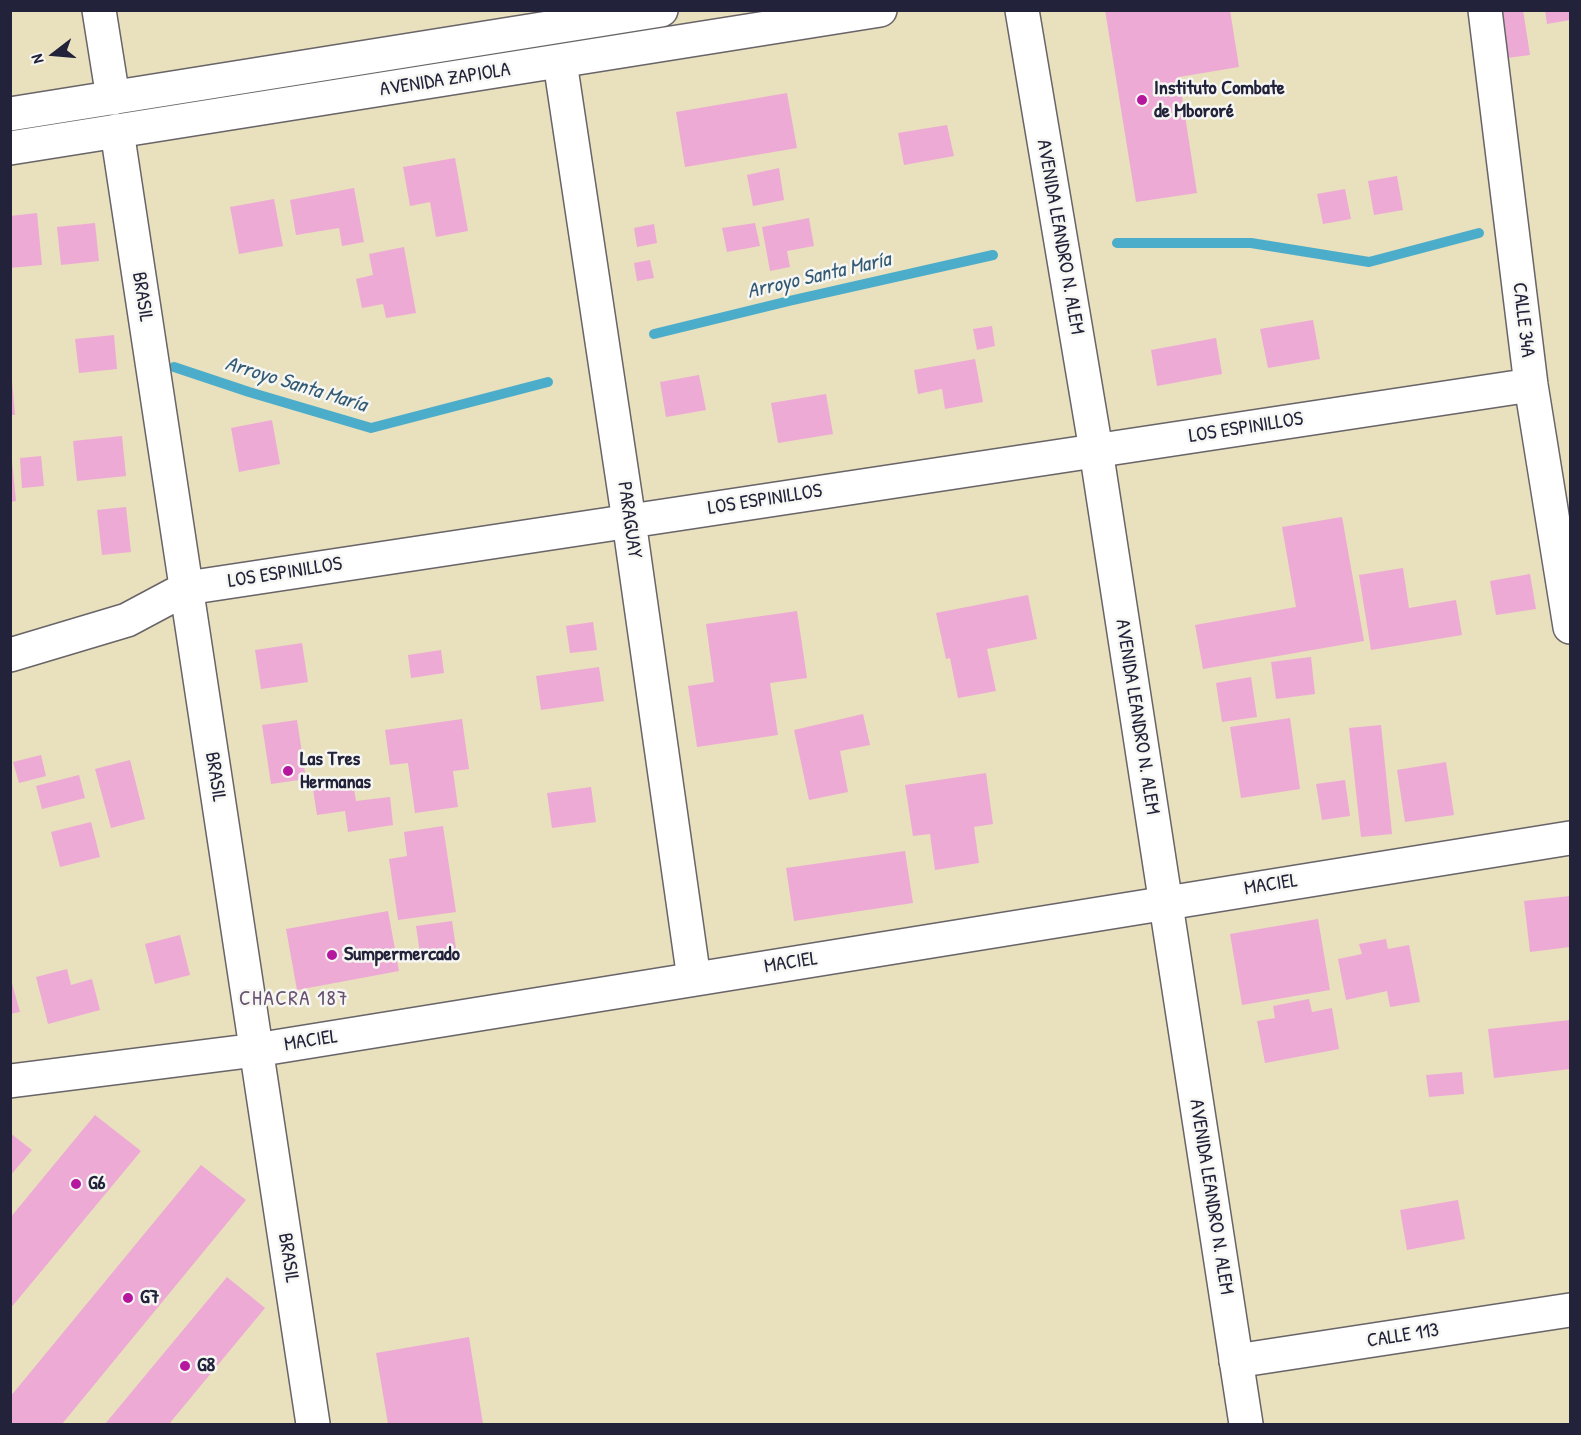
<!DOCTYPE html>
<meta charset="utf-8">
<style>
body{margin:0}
#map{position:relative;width:1581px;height:1435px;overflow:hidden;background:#e9e0bd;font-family:"Patrick Hand",sans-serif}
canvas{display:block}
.frame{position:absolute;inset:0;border:12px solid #22223b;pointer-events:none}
.north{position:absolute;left:24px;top:24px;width:60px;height:60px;-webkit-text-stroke:4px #f6f6f2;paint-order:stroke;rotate:254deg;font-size:16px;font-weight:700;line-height:24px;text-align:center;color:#22223b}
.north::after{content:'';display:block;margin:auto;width:21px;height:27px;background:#22223b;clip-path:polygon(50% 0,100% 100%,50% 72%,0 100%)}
</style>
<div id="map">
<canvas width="1581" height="1435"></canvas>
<div class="frame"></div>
<div class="north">N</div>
</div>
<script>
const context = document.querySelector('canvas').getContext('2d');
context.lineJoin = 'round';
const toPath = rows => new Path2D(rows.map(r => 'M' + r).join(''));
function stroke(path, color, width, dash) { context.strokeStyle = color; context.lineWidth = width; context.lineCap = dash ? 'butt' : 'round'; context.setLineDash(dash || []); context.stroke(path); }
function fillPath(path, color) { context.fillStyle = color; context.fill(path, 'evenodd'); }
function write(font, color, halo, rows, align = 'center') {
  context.font = font + ' "Patrick Hand",sans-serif'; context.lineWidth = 5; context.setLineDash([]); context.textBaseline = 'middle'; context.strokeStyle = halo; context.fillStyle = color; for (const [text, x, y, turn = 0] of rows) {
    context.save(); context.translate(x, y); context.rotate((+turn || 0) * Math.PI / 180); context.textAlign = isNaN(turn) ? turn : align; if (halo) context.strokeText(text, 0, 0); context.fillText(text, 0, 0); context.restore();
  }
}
const stream = toPath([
 [1117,243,1251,243,1369,262,1479,233],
 [654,334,789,301,993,255],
 [174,367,249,392,371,428,548,382]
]);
const building = toPath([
 [1105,10,1230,10,1239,67,1179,77,1197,193,1136,202],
 [1500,10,1523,10,1530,55,1507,58],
 [1545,10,1570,10,1570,20,1547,24],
 [787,93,797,148,685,167,676,112],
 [947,125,954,156,904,165,898,133],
 [455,158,468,231,436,237,430,202,410,206,403,167],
 [779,168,784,200,753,206,747,175],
 [1397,176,1403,210,1374,215,1368,181],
 [354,188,364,242,342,246,339,228,296,235,290,200],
 [1345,189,1351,219,1323,224,1317,194],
 [274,199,283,246,239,254,230,207],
 [37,213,42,265,10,268,10,216],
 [809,218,814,246,787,251,790,267,770,271,762,227],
 [95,223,99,261,61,265,57,227],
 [755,223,760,246,727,252,722,228],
 [654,224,657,243,637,247,634,228],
 [404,247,416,313,386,318,383,304,362,308,356,279,373,275,369,254],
 [650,260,654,278,637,281,634,263],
 [1313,320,1320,359,1268,368,1260,329],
 [992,326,995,346,977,350,973,329],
 [114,335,117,369,79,373,75,339],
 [1216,338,1222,374,1157,386,1151,350],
 [975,359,983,402,945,409,942,389,918,394,914,370],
 [699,375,706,410,666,417,660,382],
 [10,381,12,381,15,415,10,415],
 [826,394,833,434,778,443,771,403],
 [272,420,280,464,239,472,231,428],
 [122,436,126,476,77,481,73,441],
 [41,456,44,486,22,488,20,458],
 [10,461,12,461,16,501,10,502],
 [126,507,131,552,102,555,97,510],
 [1342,517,1364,641,1203,669,1195,625,1296,607,1282,527],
 [1403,568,1409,608,1456,600,1462,635,1371,650,1359,575],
 [1530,574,1536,609,1496,615,1490,581],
 [1028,595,1037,639,987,649,996,691,958,698,950,658,946,659,936,613],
 [797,611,807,678,770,683,778,735,697,747,688,686,714,682,706,624],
 [593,622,597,650,570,653,566,626],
 [302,643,308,682,261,689,255,650],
 [441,650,444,673,411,678,408,655],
 [1311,657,1315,694,1276,699,1271,662],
 [599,667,604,701,541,710,536,676],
 [1251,677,1257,717,1222,722,1216,683],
 [863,714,870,745,840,751,848,792,809,800,794,730],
 [1290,718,1300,789,1241,798,1230,727],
 [462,719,469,769,453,771,458,807,415,813,408,763,390,765,385,730],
 [297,720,306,779,271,784,262,725],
 [1381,725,1392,834,1361,837,1349,728],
 [41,755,46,776,19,783,13,762],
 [130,760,145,819,111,828,95,769],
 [1446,762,1454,815,1405,822,1397,770],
 [986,773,993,824,974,827,979,863,935,870,930,834,913,836,905,785],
 [79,775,85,798,42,809,36,786],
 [352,777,356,801,390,797,393,825,348,832,345,811,317,815,312,783],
 [1345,780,1350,816,1322,820,1316,784],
 [591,787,596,822,552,828,547,793],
 [91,822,100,857,60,867,51,832],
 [443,826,456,912,398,920,389,859,407,856,404,832],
 [905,851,913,903,794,921,786,868],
 [1570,896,1570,947,1530,952,1524,901],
 [388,911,399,971,297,990,286,929],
 [1318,919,1330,990,1242,1005,1230,934],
 [452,921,457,955,421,960,416,926],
 [180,935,190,975,155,984,145,944],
 [1386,939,1388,949,1409,945,1420,1002,1390,1007,1387,991,1346,1000,1338,959,1362,954,1359,944],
 [67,969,71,985,92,979,100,1010,48,1024,36,977],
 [10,976,20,1012,10,1014],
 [1309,999,1312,1012,1332,1008,1339,1049,1265,1063,1257,1021,1275,1018,1273,1006],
 [1570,1020,1570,1069,1494,1078,1488,1029],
 [1462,1072,1464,1094,1429,1097,1426,1075],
 [95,1115,141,1151,10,1309,10,1218],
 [10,1133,32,1150,10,1176],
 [201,1165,246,1200,62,1424,10,1424,10,1397],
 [1458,1200,1465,1239,1407,1250,1400,1210],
 [227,1277,265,1308,169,1424,105,1424],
 [469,1337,483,1424,388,1424,376,1353]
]);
const minor = toPath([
 [99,10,113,98],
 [1485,10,1531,385,1570,627],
 [560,62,629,521,694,979],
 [117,131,313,1424],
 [10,655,127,620,187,588,1531,385],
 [10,1081,256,1050,1570,838],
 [1236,1361,1570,1310]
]);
const secondary = toPath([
 [1022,10,1096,450,1246,1424],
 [10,114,661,10],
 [10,148,880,10]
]);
const markers = [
 [1142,100,6,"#b5179e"],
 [288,771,6,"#b5179e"],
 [332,955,6,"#b5179e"],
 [76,1184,6,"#b5179e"],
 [128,1298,6,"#b5179e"],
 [185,1366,6,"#b5179e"]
];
const streetNames = [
 ["AVENIDA ZAPIOLA",445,80,-9],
 ["AVENIDA LEANDRO N. ALEM",1060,237,80],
 ["BRASIL",142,297,81],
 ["CALLE 34A",1523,320,83],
 ["LOS ESPINILLOS",1246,428,-9],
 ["LOS ESPINILLOS",765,500,-9],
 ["PARAGUAY",629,520,82],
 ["LOS ESPINILLOS",285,573,-9],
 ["AVENIDA LEANDRO N. ALEM",1137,717,81],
 ["BRASIL",215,777,81],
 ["MACIEL",1271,885,-9],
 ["MACIEL",791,963,-9],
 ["MACIEL",311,1041,-9],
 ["AVENIDA LEANDRO N. ALEM",1211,1197,81],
 ["BRASIL",288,1258,81],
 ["CALLE 113",1403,1336,-9]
];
const poiNames = [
 ["Instituto Combate",1154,89],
 ["de Mbororé",1154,112],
 ["Las Tres",300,760],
 ["Hermanas",300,783],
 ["Sumpermercado",344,955],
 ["G6",88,1184],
 ["G7",140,1298],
 ["G8",197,1366]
];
const waterNames = [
 ["Arroyo Santa María",819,276,-13],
 ["Arroyo Santa María",296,385,17]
];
const neighbourhoodNames = [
 ["CHACRA 187",294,999]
];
stroke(stream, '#4cadcb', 10);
fillPath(building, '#edaad4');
stroke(minor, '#686468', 36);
stroke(secondary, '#686468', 36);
stroke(minor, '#fff', 33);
stroke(secondary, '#fff', 33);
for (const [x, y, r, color] of markers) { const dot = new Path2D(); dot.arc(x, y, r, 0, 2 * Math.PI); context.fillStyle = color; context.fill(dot); stroke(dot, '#f6f6f2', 2); }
write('20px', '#22223b', '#f6f6f2', streetNames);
write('bold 20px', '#22223b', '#f6f6f2', poiNames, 'left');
write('italic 21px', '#335a75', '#f6f6f2', waterNames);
context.letterSpacing = '1.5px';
write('21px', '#695271', '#f6f6f2', neighbourhoodNames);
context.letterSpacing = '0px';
</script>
